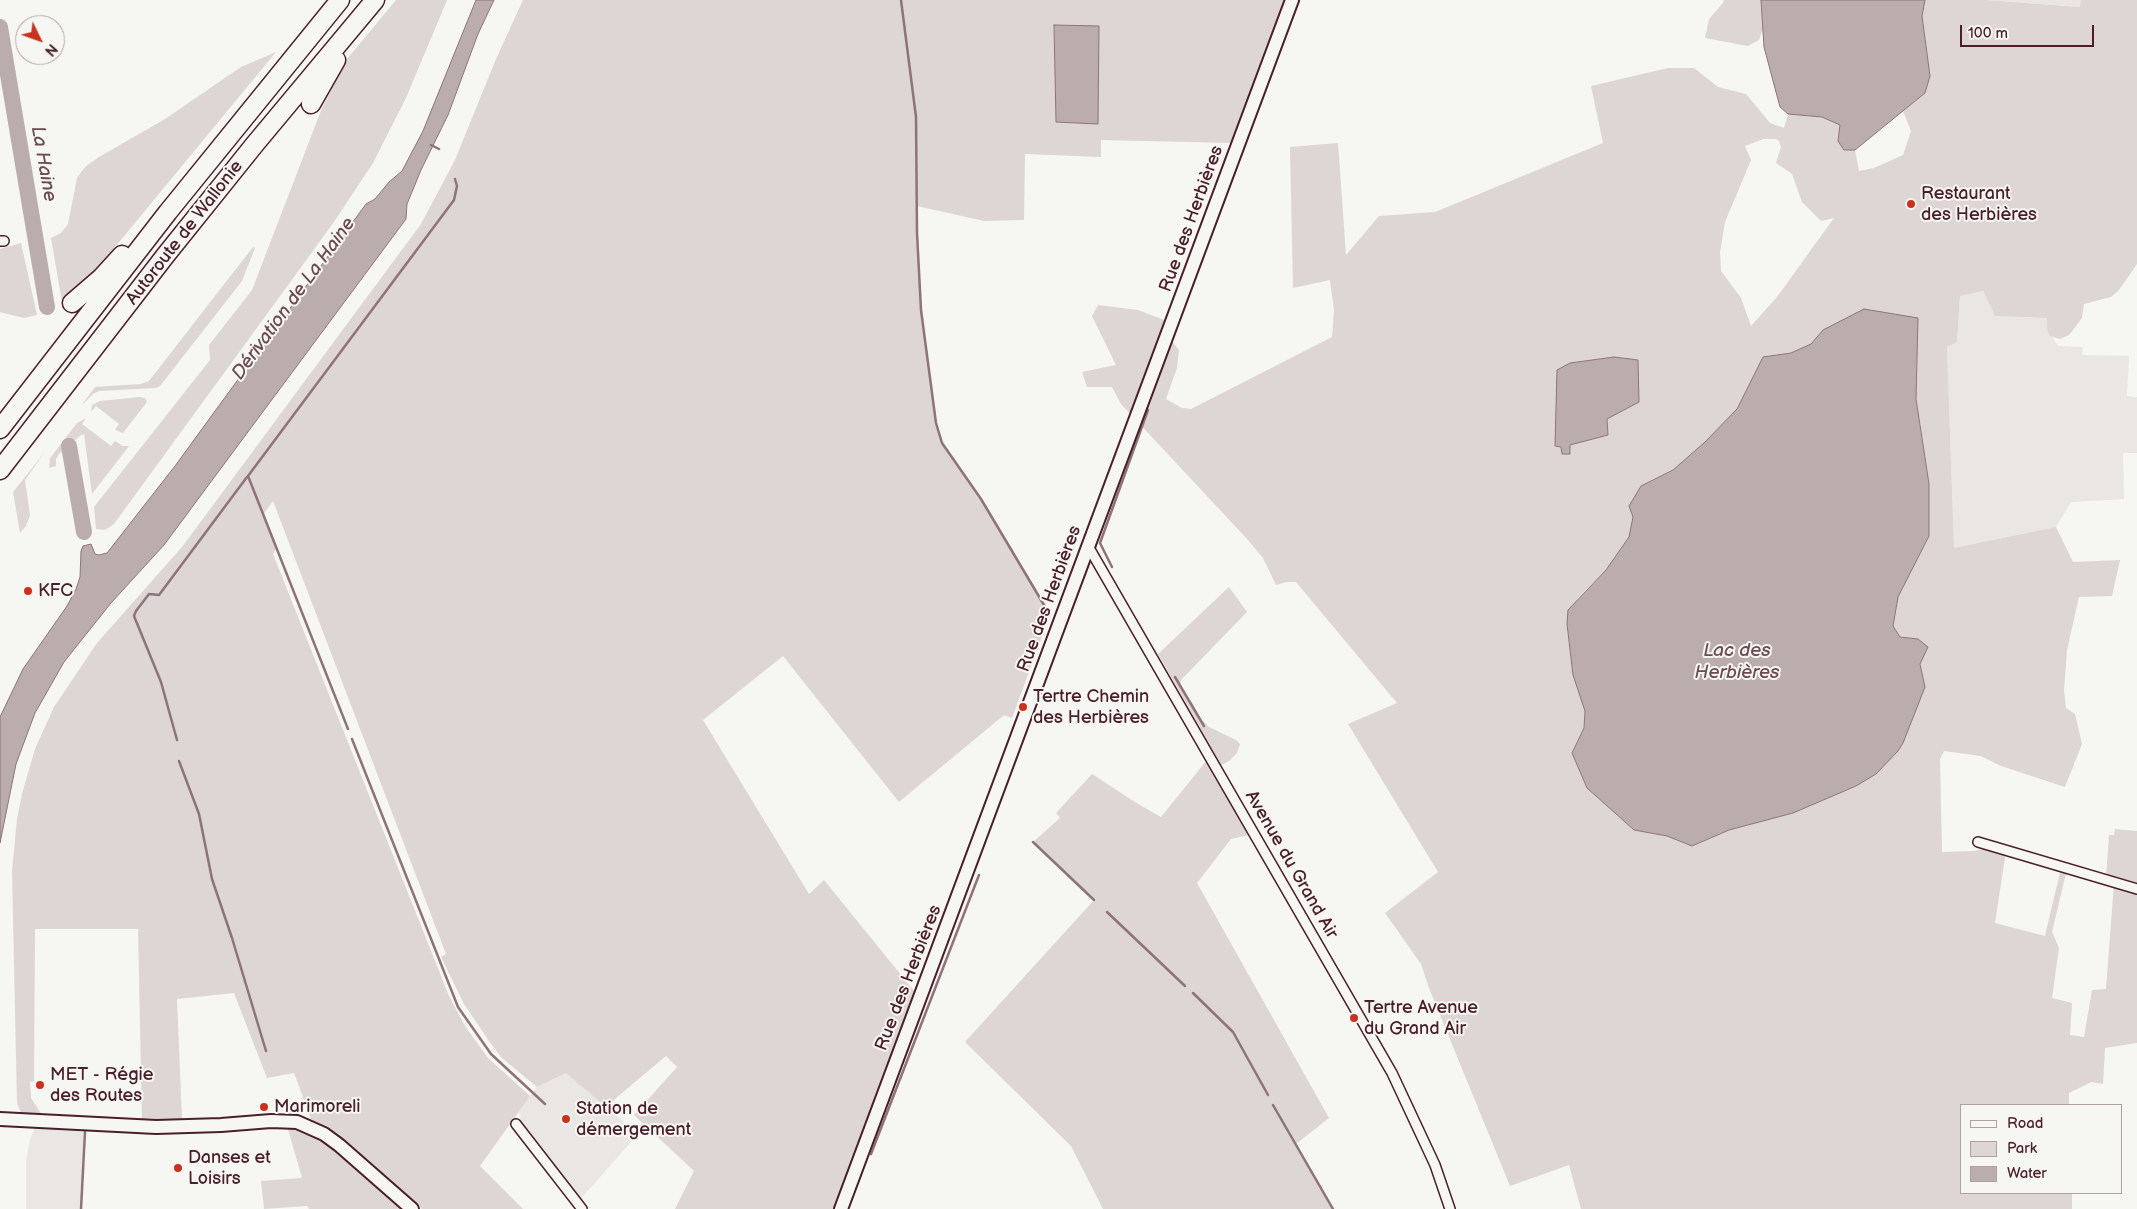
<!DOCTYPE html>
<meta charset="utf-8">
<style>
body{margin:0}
#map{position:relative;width:2137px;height:1209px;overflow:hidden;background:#f6f6f2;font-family:"Balsamiq Sans",sans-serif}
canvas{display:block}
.legend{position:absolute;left:1960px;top:1104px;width:162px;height:90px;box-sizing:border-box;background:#f6f6f2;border:1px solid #b1a0a2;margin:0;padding:6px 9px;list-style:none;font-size:15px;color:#4a1f2b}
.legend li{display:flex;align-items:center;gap:10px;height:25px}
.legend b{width:25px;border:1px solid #b1a0a2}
.north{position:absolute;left:15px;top:15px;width:50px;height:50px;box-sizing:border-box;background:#f6f6f2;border:1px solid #b1a0a2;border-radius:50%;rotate:132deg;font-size:14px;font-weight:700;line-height:20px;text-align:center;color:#4a1f2b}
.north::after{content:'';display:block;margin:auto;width:18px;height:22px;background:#c8321e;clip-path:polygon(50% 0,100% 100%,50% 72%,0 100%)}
.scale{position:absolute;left:1960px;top:25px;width:134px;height:22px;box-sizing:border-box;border:2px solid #4a1f2b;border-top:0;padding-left:6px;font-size:15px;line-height:18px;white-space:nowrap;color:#4a1f2b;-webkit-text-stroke:4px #f6f6f2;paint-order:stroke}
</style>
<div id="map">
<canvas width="2137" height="1209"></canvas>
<ul class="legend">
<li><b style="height:6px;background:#f6f6f2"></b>Road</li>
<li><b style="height:14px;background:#ddd6d5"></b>Park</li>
<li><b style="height:14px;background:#bbadae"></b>Water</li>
</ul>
<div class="north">N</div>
<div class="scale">100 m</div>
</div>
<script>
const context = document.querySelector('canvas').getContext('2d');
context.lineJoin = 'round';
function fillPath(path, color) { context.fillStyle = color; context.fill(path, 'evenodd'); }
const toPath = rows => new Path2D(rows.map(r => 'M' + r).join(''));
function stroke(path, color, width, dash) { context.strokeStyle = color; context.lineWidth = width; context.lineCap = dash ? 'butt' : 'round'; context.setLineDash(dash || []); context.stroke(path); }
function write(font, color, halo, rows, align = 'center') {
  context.font = font + ' "Balsamiq Sans",sans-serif'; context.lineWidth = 4; context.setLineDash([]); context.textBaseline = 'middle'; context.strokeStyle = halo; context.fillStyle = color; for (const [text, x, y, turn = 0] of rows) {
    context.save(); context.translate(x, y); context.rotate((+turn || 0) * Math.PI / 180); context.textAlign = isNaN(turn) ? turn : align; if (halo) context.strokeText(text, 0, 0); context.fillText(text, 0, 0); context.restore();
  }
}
const built = toPath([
 [1986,0,2081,0,2081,7],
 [1983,291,1995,316,2047,318,2047,328,2058,346,2083,347,2082,355,2129,356,2127,396,2137,397,2137,453,2123,453,2124,499,2071,502,2056,527,1954,548,1947,347,1957,342,1960,296],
 [566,1073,638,1134,577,1203,516,1124,521,1116,518,1112,537,1087],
 [35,1127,85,1129,81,1209,26,1209,26,1161,30,1140]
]);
const green = toPath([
 [396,0,447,0,406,98,373,163,334,222,114,524,105,530,96,529,94,507,210,360,209,345,252,290,322,108,347,59],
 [523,0,1286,0,1232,143,1101,140,1101,157,1025,154,1024,220,984,221,917,206,921,310,936,423,939,435,942,443,981,499,1050,615,1012,718,1004,715,899,802,783,656,703,720,809,894,824,880,914,991,835,1209,675,1209,694,1171,634,1115,677,1067,666,1056,616,1098,607,1108,566,1073,537,1087,502,1058,491,1044,464,1004,441,957,446,954,273,501,263,515,276,549,273,554,449,996,465,1026,488,1058,530,1096,480,1166,523,1209,422,1209,341,1141,312,1121,294,1073,267,1078,234,993,177,999,182,1119,142,1121,138,929,35,929,34,1081,30,1082,31,1098,42,1115,21,1113,17,1103,12,871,17,819,22,794,35,749,44,729,54,707,97,643,182,547,421,224,455,160,496,59],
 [1724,0,1761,0,1763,29,1759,40,1748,46,1705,38,1709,19,1723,3],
 [1925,0,1986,0,2080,7,2081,0,2137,0,2137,264,2119,290,2111,297,2084,304,2082,318,2073,330,2069,335,2060,339,2050,336,2047,328,2047,318,1995,316,1983,291,1960,296,1957,342,1947,347,1954,548,2056,527,2073,562,2120,560,2112,596,2079,597,2067,650,2064,691,2066,708,2075,714,2082,744,2065,787,2001,766,1981,756,1944,751,1940,759,1942,852,1974,851,1993,847,2006,851,1995,923,2045,936,2061,868,2067,869,2052,932,2059,948,2052,998,2072,1003,2070,1035,2084,1037,2092,990,2106,989,2114,883,2137,889,2137,1043,2105,1048,2103,1084,2091,1082,2069,1093,2069,1105,1961,1105,1961,1193,2072,1193,2072,1209,1581,1209,1569,1165,1510,1186,1429,988,1421,964,1385,913,1438,872,1348,724,1397,703,1296,582,1286,582,1276,585,1263,558,1248,540,1121,404,1112,387,1087,387,1082,372,1116,365,1092,316,1098,305,1138,310,1172,323,1167,335,1179,350,1177,368,1166,399,1182,408,1191,409,1332,337,1334,310,1330,280,1293,288,1290,147,1338,143,1346,255,1379,216,1435,212,1603,143,1591,86,1668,68,1694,68,1718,87,1746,94,1770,123,1784,128,1788,114,1822,117,1841,125,1844,150,1855,150,1859,171,1874,168,1903,155,1911,131,1903,111,1925,93,1930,76,1922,16],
 [1763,139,1776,139,1779,141,1781,147,1776,163,1792,174,1802,202,1821,221,1834,218,1777,297,1751,326,1741,298,1721,271,1720,252,1725,222,1751,160,1745,146],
 [1917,318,1916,399,1929,484,1929,536,1898,597,1892,626,1900,637,1918,639,1927,648,1920,664,1925,687,1876,774,1856,786,1793,813,1729,830,1692,846,1667,836,1634,830,1587,788,1572,753,1584,728,1585,711,1573,675,1577,599,1606,570,1629,537,1641,486,1673,470,1705,442,1737,409,1763,357,1791,353,1811,344,1823,330],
 [1614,357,1639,402,1607,419,1608,435,1570,445,1570,453,1563,454,1561,447,1555,446,1570,363],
 [276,52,92,275,74,294,62,302,51,238,61,233,68,224,77,178,85,167,99,157,165,119,241,67],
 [21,243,37,315,24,318,0,312,0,249],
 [253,247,255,248,242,281,160,386,156,388,99,391,93,394,81,406,95,387,141,384,149,381],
 [140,397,145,398,147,402,123,433,115,430,119,424,96,406,91,412,92,405,100,401],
 [86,418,82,424,111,446,115,441,123,446,129,446,92,494,84,434,81,435,59,454,56,459,56,466,49,468,50,458,77,423],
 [45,452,25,480,30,515,26,526,20,533,13,492],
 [1229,587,1247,612,1181,680,1180,685,1197,715,1209,727,1236,740,1240,744,1237,753,1229,761,1221,765,1158,654],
 [1207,760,1249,835,1231,839,1197,883,1329,1118,1296,1144,1333,1209,1103,1209,1071,1146,965,1042,1094,900,1033,842,1060,818,1056,813,1092,774,1138,804,1161,817],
 [2115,829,2137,831,2137,886,2106,878,2109,835,2114,835],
 [287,1126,297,1127,316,1133,407,1209,309,1209,307,1206,264,1209,261,1181,302,1178]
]);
const water = toPath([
 [476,0,494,0,478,34,448,115,421,170,407,204,406,219,164,545,111,603,64,662,35,713,16,764,0,843,0,717,23,669,67,606,76,589,80,577,81,551,83,546,91,544,95,554,99,555,107,553,175,466,366,204,375,199,389,182,402,171,423,131,476,0],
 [1761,0,1925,0,1922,16,1930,76,1925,93,1855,150,1844,150,1838,141,1840,125,1822,117,1788,114,1780,107,1764,47,1761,0],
 [1054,25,1099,26,1098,124,1056,122,1054,25],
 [1864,309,1918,318,1916,399,1929,484,1929,536,1898,597,1893,626,1900,637,1918,639,1928,647,1920,664,1925,687,1903,743,1898,751,1876,774,1856,786,1793,813,1729,830,1692,846,1667,836,1634,830,1587,788,1572,753,1584,728,1585,711,1573,675,1567,624,1568,610,1606,570,1629,537,1633,517,1629,506,1641,486,1673,470,1705,442,1737,409,1763,357,1791,353,1811,344,1823,330,1864,309],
 [1614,357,1638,360,1639,402,1607,419,1608,435,1570,445,1570,454,1562,454,1561,447,1555,446,1557,370,1570,363,1614,357]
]);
const stream = toPath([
 [901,0,916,117,917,233,921,310,936,423,942,443,981,499,1050,615],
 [431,145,439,149],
 [1112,567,1100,543,1148,410],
 [1175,677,1204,726],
 [348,729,248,476,454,200,457,186,455,179],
 [352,739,458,1007,491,1054,545,1104],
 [177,740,161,682,134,616,136,611,149,594,159,595,247,477],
 [179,761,199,814,212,879,232,938,266,1051],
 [1033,842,1094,900],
 [1107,912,1185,986],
 [1193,993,1233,1032,1268,1095],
 [1273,1105,1333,1209],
 [871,1154,979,875],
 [81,1209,85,1132]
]);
const river = toPath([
 [0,27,47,307],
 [69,446,84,532]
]);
const street = toPath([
 [0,241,4,241],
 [1088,546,1392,1073,1435,1165,1450,1209],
 [1978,842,2137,889],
 [516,1124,582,1209]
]);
const secondary = toPath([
 [0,1119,156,1127,221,1125,271,1121,297,1122,324,1134,339,1145,412,1209],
 [841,1209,1292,0]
]);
const highway = toPath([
 [311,104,336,60],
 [72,303,101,278,122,255],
 [0,429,168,212,340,0],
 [0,470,165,256,255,144,375,0]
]);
const markers = [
 [1911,204,5,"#c8321e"],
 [28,591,5,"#c8321e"],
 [1023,707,5,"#c8321e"],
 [1354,1018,5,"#c8321e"],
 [40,1085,5,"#c8321e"],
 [264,1107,5,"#c8321e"],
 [566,1119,5,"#c8321e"],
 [178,1168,5,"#c8321e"]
];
const poiNames = [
 ["Restaurant",1921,194],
 ["des Herbières",1921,215],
 ["KFC",38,591],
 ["Tertre Chemin",1033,697],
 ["des Herbières",1033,718],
 ["Tertre Avenue",1364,1008],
 ["du Grand Air",1364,1029],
 ["MET - Régie",50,1075],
 ["des Routes",50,1096],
 ["Marimoreli",274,1107],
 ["Station de",576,1109],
 ["démergement",576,1130],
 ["Danses et",188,1158],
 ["Loisirs",188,1179]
];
const streetNames = [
 ["Rue des Herbières",1192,219,-70],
 ["Autoroute de Wallonie",185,233,-52],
 ["Rue des Herbières",1050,599,-70],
 ["Avenue du Grand Air",1291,865,60],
 ["Rue des Herbières",909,978,-69]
];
const waterNames = [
 ["La Haine",43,164,80],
 ["Dérivation de La Haine",294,299,-54],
 ["Lac des",1737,651],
 ["Herbières",1737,673]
];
fillPath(built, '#e9e6e3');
fillPath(green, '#ddd6d5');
fillPath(water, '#bbadae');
stroke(water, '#8e747a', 1);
stroke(stream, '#8e747a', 2.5);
stroke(river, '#bbadae', 16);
stroke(street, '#4a1f2b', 12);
stroke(secondary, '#4a1f2b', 16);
stroke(highway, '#4a1f2b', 21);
stroke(street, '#f6f6f2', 9);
stroke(secondary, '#f6f6f2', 12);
stroke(highway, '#f6f6f2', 18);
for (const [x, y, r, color] of markers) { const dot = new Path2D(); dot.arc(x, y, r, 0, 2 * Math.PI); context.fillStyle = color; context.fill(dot); stroke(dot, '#f6f6f2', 2); }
write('18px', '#4a1f2b', '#f6f6f2', poiNames, 'left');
write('18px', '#4a1f2b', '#f6f6f2', streetNames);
write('italic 19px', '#6c4a52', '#f6f6f2', waterNames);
</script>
